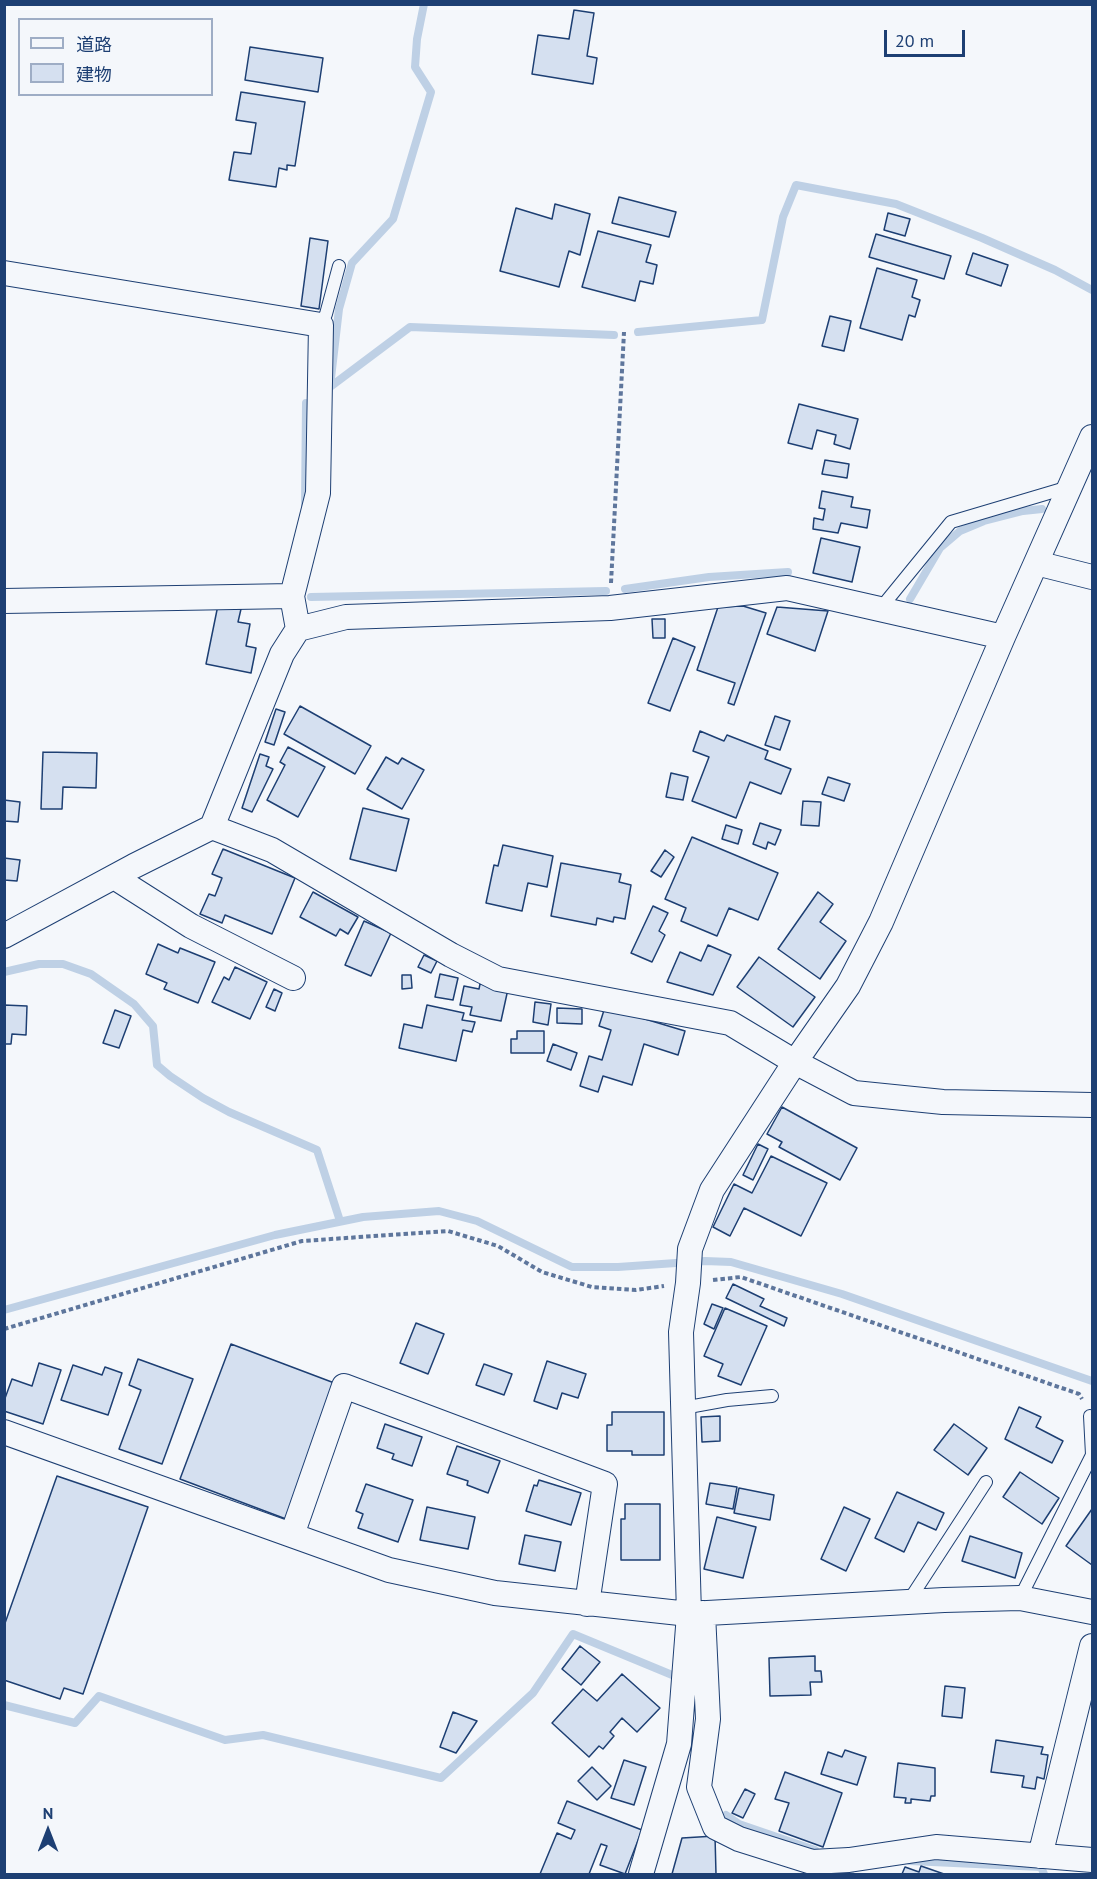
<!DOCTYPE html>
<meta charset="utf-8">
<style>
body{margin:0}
#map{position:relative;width:1097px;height:1879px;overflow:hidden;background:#f4f7fb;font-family:"PT Sans","Noto Sans JP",sans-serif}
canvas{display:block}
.frame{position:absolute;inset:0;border:6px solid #1d3f73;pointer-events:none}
.legend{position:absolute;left:18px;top:18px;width:195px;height:78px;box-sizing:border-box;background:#f4f7fb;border:2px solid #9eadc5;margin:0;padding:8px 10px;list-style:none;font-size:18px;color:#1d3f73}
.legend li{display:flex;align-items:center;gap:12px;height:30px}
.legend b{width:30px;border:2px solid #9eadc5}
.north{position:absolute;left:18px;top:1801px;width:60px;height:60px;-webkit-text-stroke:4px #f4f7fb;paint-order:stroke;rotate:0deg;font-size:16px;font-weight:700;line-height:24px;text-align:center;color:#1d3f73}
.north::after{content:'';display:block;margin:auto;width:21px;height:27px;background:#1d3f73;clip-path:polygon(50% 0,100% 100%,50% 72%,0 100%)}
.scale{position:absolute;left:884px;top:30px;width:81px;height:27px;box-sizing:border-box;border:3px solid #1d3f73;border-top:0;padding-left:8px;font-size:18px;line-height:21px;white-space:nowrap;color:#1d3f73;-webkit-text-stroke:4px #f4f7fb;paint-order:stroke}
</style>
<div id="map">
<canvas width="1097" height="1879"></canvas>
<div class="frame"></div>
<ul class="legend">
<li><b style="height:8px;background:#f4f7fb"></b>道路</li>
<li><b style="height:16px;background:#d5e0f0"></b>建物</li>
</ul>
<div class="north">N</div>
<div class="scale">20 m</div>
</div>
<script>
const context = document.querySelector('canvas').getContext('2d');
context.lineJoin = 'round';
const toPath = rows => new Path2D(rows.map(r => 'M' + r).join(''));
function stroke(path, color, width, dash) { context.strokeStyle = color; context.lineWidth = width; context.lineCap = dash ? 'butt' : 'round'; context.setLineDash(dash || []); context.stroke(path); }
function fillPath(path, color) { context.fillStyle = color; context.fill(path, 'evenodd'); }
const stream = toPath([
 [638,332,762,320,783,217,796,185,896,204,982,238,1055,270,1092,290],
 [331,378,339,309,352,263,393,219,431,92,415,67,417,39,424,4],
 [330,387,410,327,614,335],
 [305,505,306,403],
 [625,589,709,577,788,572],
 [311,597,606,591],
 [910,599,940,548,960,531,984,521,1023,511,1042,509],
 [4,972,39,964,63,964,91,974,134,1004,153,1026,157,1065,170,1076,203,1098,229,1112,317,1150,340,1221],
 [4,1310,275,1235,363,1217,439,1211,477,1221,572,1267,618,1267,705,1261,731,1262,842,1294,1092,1381],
 [4,1705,75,1723,99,1696,225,1740,263,1735,441,1778,533,1693,573,1634,677,1677],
 [726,1815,739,1824,815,1850],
 [910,1861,1041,1867,1044,1874],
 [824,1873,850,1871]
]);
const building = toPath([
 [574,10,594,13,587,56,597,58,593,84,532,74,538,35,569,39,574,10],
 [250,47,323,58,318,92,245,80,250,47],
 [241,92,305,102,295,166,287,165,287,170,279,168,276,187,229,180,234,152,251,154,256,123,236,120,241,92],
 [619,197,676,212,669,237,612,223,619,197],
 [555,204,590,214,580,255,569,251,559,287,500,271,516,208,552,219,555,204],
 [888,213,910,219,905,236,884,230,888,213],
 [598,231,651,245,646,262,657,265,653,284,640,281,635,301,582,287,598,231],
 [876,234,951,256,944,279,869,257,876,234],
 [310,238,328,241,319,309,301,306,310,238],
 [973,253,1008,265,1001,286,966,274,973,253],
 [877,268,917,280,912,297,920,300,915,317,909,315,902,340,860,328,877,268],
 [830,316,851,321,844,351,822,346,830,316],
 [799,404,858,419,850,449,834,444,836,435,817,430,812,449,788,443,799,404],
 [825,460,849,464,847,478,822,474,825,460],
 [822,491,853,497,851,507,870,510,867,528,841,523,838,533,813,529,814,518,823,520,825,509,819,508,822,491],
 [821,538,860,547,852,582,813,573,821,538],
 [218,605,241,609,238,622,250,624,246,646,256,648,251,673,206,664,218,605],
 [743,606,766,613,734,705,728,703,735,683,697,670,718,607,743,606],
 [777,607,828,611,815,651,767,634,777,607],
 [652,619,665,619,665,638,653,638,652,619],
 [673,638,695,647,670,711,648,703,673,638],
 [300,706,371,746,355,774,284,734,300,706],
 [276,709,285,712,274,745,265,742,276,709],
 [775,716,790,721,780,750,765,745,775,716],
 [700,731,724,741,727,735,768,751,765,759,791,769,781,794,750,782,736,818,692,801,709,757,693,751,700,731],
 [288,747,325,767,298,817,267,800,285,765,280,762,288,747],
 [43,752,97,753,96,788,63,787,62,809,41,809,43,752],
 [260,754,269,757,266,766,273,769,252,812,242,808,260,754],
 [386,757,398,764,402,758,424,770,402,809,367,789,386,757],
 [671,773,688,777,683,800,666,797,671,773],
 [828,777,850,784,844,801,822,794,828,777],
 [4,800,20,802,18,822,4,821,4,800],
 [803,801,821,802,819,826,801,825,803,801],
 [363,808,409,819,396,871,350,859,363,808],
 [760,823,781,830,775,845,768,842,766,849,753,844,760,823],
 [726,825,742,830,738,844,722,839,726,825],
 [692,837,778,873,758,920,729,908,717,936,681,921,686,908,665,899,692,837],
 [503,845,553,856,547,887,528,883,522,911,486,903,494,865,498,866,503,845],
 [223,849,295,878,272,934,225,915,222,923,200,914,209,894,215,896,222,878,212,874,223,849],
 [665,850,674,857,661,877,651,871,665,850],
 [4,858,20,860,17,881,4,880,4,858],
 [561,863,621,874,619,882,631,885,625,919,614,917,613,922,597,918,596,925,551,916,561,863],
 [313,892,358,917,348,934,340,929,336,936,300,917,313,892],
 [818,892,833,904,820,922,846,941,820,979,778,949,818,892],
 [653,906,668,913,659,931,665,935,652,962,631,953,653,906],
 [364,921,391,933,371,976,345,965,364,921],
 [158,944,178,953,180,948,215,962,198,1003,164,989,167,983,146,974,158,944],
 [708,945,731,955,713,995,667,982,680,952,701,961,708,945],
 [424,955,437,961,431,973,418,967,424,955],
 [759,957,815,997,793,1027,737,987,759,957],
 [235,967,267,982,250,1019,212,1002,224,977,229,980,235,967],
 [440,974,458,978,453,1000,435,997,440,974],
 [402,975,411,975,412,988,402,989,402,975],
 [480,984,508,989,501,1021,470,1015,472,1007,460,1005,464,986,479,989,480,984],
 [274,989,282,993,275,1011,266,1007,274,989],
 [535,1002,551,1004,548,1025,533,1022,535,1002],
 [4,1005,27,1006,26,1035,12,1034,11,1044,4,1044,4,1005],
 [427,1005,464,1013,462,1020,475,1022,472,1032,463,1030,456,1061,399,1048,404,1024,422,1028,427,1005],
 [605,1007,685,1031,678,1055,644,1044,632,1085,603,1076,598,1092,580,1086,589,1056,602,1060,611,1030,599,1026,605,1007],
 [557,1008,582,1009,582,1024,557,1023,557,1008],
 [115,1010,131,1016,119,1048,103,1043,115,1010],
 [517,1031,544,1031,544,1053,511,1053,511,1039,517,1039,517,1031],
 [553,1044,577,1053,571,1070,547,1061,553,1044],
 [782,1107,857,1148,840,1180,779,1147,782,1142,767,1134,782,1107],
 [758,1144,768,1149,753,1180,743,1175,758,1144],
 [771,1156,827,1183,801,1236,744,1208,730,1236,713,1227,734,1184,752,1193,771,1156],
 [733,1284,764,1299,760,1306,787,1318,784,1326,726,1298,733,1284],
 [712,1304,723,1308,714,1329,704,1324,712,1304],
 [725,1308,767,1326,741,1385,718,1376,723,1364,704,1356,725,1308],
 [416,1323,444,1334,428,1374,400,1363,416,1323],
 [231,1344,337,1384,286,1519,180,1479,231,1344],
 [138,1359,193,1379,162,1464,119,1449,141,1390,129,1385,138,1359],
 [547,1361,586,1374,578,1398,562,1393,557,1409,534,1401,547,1361],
 [39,1363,61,1370,43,1424,4,1411,4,1401,12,1379,32,1386,39,1363],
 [484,1364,512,1374,504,1395,476,1385,484,1364],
 [73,1365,102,1375,105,1367,122,1373,108,1415,61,1400,73,1365],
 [1019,1407,1041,1417,1036,1427,1063,1441,1052,1463,1005,1439,1019,1407],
 [612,1412,664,1412,664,1455,632,1455,632,1451,607,1451,607,1425,612,1425,612,1412],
 [720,1416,720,1441,702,1442,701,1417,720,1416],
 [385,1424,422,1437,412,1466,392,1459,394,1454,377,1448,385,1424],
 [954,1424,987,1448,968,1475,934,1450,954,1424],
 [457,1446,500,1461,488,1493,467,1485,468,1481,447,1474,457,1446],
 [1020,1472,1059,1498,1042,1524,1003,1497,1020,1472],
 [57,1476,148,1507,83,1694,64,1688,60,1699,4,1680,4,1626,57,1476],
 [539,1480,581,1493,571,1525,526,1511,534,1485,537,1486,539,1480],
 [710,1483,737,1487,733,1509,706,1504,710,1483],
 [366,1484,413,1500,398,1542,358,1528,363,1514,356,1511,366,1484],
 [739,1488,774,1495,770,1520,734,1513,739,1488],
 [897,1492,944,1513,936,1530,918,1522,904,1552,875,1538,897,1492],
 [625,1504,660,1504,660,1560,621,1560,621,1519,625,1519,625,1504],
 [427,1507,475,1517,468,1549,420,1540,427,1507],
 [844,1507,870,1519,846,1571,821,1559,844,1507],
 [1092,1509,1092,1565,1066,1546,1092,1509],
 [717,1517,756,1527,743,1578,704,1569,717,1517],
 [525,1535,561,1542,555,1571,519,1564,525,1535],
 [970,1536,1022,1553,1015,1578,962,1561,970,1536],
 [580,1646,600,1662,581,1685,562,1669,580,1646],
 [815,1656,815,1671,821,1671,822,1682,810,1682,811,1695,770,1696,769,1658,815,1656],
 [622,1674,660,1708,637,1732,622,1718,610,1732,614,1736,603,1749,599,1746,589,1757,552,1723,583,1689,597,1701,622,1674],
 [945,1686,965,1688,962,1718,942,1716,945,1686],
 [453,1712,477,1721,456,1753,440,1747,453,1712],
 [996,1740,1043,1747,1041,1754,1048,1755,1044,1779,1037,1777,1035,1789,1022,1787,1024,1776,991,1772,996,1740],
 [845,1750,866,1757,857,1785,821,1774,828,1752,842,1757,845,1750],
 [624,1760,646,1767,634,1805,611,1798,624,1760],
 [898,1763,935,1768,935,1796,931,1796,930,1801,911,1799,911,1803,905,1803,906,1798,894,1797,898,1763],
 [592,1767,611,1786,597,1800,578,1781,592,1767],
 [785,1772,842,1793,823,1847,779,1831,789,1803,775,1799,785,1772],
 [745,1789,755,1794,743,1818,732,1813,745,1789],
 [567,1801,642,1830,625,1874,600,1865,607,1846,601,1844,589,1874,540,1874,557,1833,571,1839,575,1830,558,1823,567,1801],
 [715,1836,716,1874,672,1874,682,1838,715,1836],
 [921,1866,944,1874,902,1874,905,1867,919,1872,921,1866]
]);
const path = toPath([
 [611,583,624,332],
 [713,1280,741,1277,1079,1394,1082,1399],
 [4,1329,302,1241,448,1231,498,1246,542,1272,592,1287,636,1290,664,1286]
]);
const service = toPath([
 [321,325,326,314,339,266],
 [880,609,951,522,1069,487],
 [683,1408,727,1400,772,1396],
 [1020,1598,1092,1455,1090,1416],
 [908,1602,986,1482]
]);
const minor = toPath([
 [4,273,321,325,318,493,292,596,298,629,282,654,212,827,134,866,4,936],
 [1036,563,1092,577],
 [4,601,292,596],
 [298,629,346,617,610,608,787,588,1003,637],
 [212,827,272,850,451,955,498,979,730,1023,795,1062,854,1093,943,1102,1092,1105],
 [114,877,191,926,293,978],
 [4,1432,389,1570,495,1593,689,1614,944,1600,1020,1598,1092,1612],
 [292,1535,344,1386,605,1484,587,1604],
 [703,1613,708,1719,699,1787,715,1827,739,1839,812,1862,849,1860,936,1847,1092,1860],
 [1040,1856,1092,1646],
 [641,1874,679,1744,689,1614,681,1332,688,1283,690,1249,712,1190,795,1062,848,986,881,922,1003,637,1092,437]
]);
stroke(stream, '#bed0e5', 8);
fillPath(building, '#d5e0f0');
stroke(building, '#1d3f73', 1.5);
stroke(service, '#1d3f73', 14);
stroke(minor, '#1d3f73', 26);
stroke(path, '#5e769c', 4, [4.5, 3]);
stroke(service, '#f4f7fb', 12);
stroke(minor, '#f4f7fb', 24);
</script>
